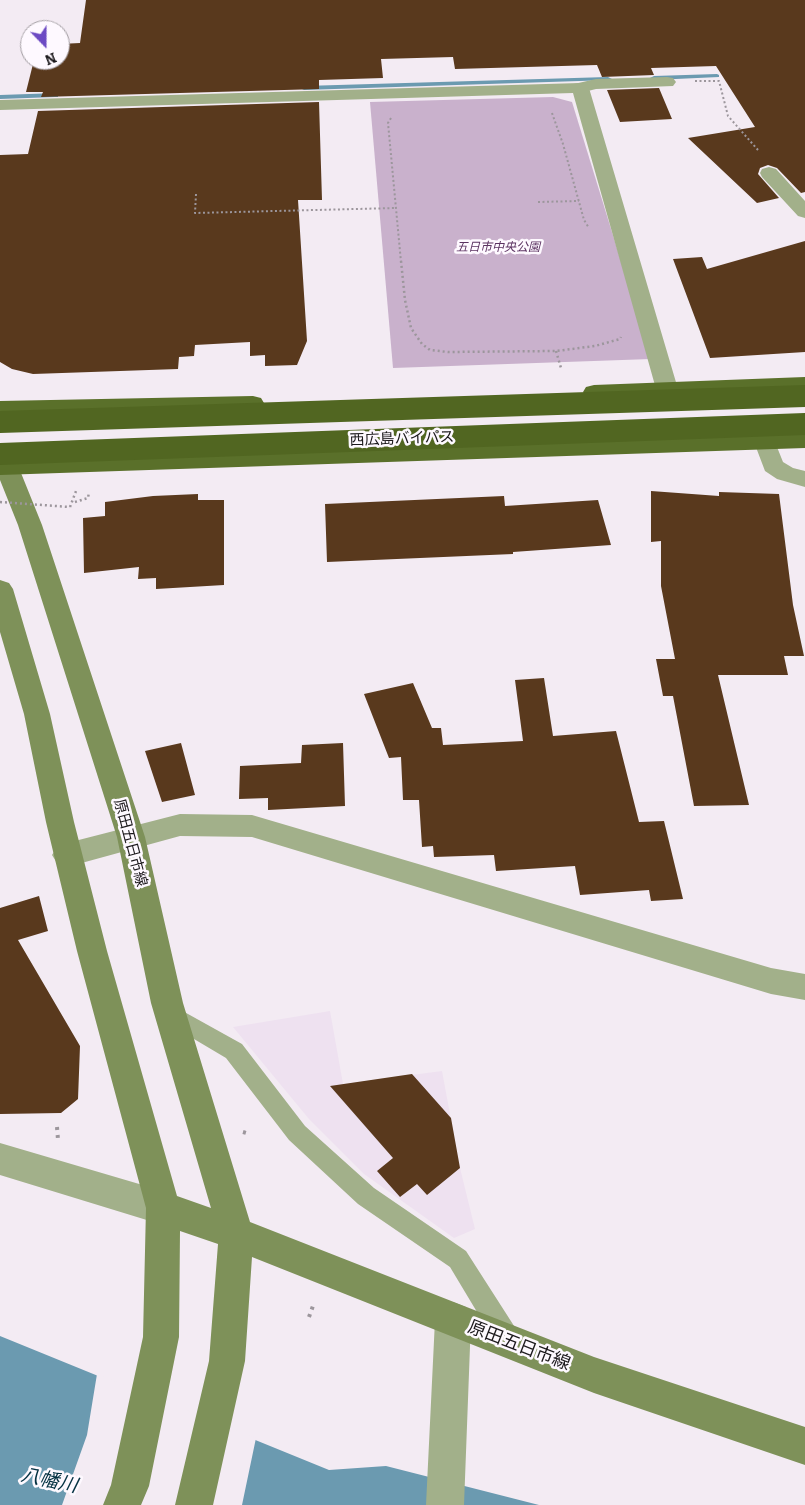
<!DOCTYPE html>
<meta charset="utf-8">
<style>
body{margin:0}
#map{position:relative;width:805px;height:1505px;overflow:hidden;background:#f3ebf3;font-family:Bitter,serif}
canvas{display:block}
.north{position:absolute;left:20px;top:20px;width:50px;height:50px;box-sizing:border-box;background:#fef9ff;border:1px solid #a49fa4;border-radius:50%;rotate:158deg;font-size:14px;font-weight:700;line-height:20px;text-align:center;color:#1c191c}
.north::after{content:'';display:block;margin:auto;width:18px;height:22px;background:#6c4ac3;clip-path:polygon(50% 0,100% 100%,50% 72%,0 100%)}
</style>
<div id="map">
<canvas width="805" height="1505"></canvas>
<div class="north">N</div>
</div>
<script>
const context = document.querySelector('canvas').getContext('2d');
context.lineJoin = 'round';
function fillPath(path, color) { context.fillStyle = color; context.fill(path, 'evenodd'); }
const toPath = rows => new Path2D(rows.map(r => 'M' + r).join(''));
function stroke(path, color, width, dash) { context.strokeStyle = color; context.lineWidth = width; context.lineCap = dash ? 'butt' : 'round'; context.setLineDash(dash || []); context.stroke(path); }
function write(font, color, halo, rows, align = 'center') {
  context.font = font + ' Bitter,"Noto Sans JP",serif'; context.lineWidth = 5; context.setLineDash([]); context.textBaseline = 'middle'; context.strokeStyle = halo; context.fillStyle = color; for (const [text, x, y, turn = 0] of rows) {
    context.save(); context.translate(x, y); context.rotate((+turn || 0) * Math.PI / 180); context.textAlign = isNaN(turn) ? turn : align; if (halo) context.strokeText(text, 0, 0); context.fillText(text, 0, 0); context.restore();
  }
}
const built = toPath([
 [330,1011,343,1084,442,1071,460,1168,475,1229,454,1238,364,1174,309,1119,233,1027]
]);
const green = toPath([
 [553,97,572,102,651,359,393,368,370,102]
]);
const water = toPath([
 [0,1336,329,1470,386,1466,539,1505,0,1505]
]);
const pier = toPath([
 [97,1374,256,1438,242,1505,62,1505,87,1435]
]);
const stream = toPath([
 [717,74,719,75,719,77,654,80,650,78,654,76,717,74],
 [608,77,612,79,610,80,304,90,300,88,304,86,608,77],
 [58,93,58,97,55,97,0,99,0,95,58,93]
]);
const building = toPath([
 [86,0,805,0,805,192,801,193,777,168,768,165,760,168,758,174,779,198,757,203,688,138,755,127,716,66,651,68,654,75,602,77,597,65,455,69,453,57,381,59,383,78,319,80,319,89,41,97,43,92,26,92,34,60,60,60,60,44,80,43],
 [659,88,672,119,620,122,607,90],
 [319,102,322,200,298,200,307,341,297,365,265,366,265,355,250,356,250,342,195,345,194,356,179,357,178,369,33,374,12,369,0,362,0,155,28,154,38,111],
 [805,241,805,352,710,358,673,259,702,257,707,269],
 [651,491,719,496,719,492,779,494,793,605,804,656,784,656,788,675,718,675,749,805,694,806,673,696,663,696,656,659,675,659,661,586,661,541,651,542],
 [198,494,198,500,224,500,224,585,156,589,156,578,138,579,139,567,84,573,83,518,105,516,105,502,153,496],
 [504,496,505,506,598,500,611,545,513,552,513,554,327,562,325,504],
 [544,678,553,736,616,731,639,822,664,821,683,899,651,901,649,890,580,895,575,866,496,871,494,855,434,857,433,846,422,847,419,800,403,800,401,757,389,758,364,694,413,683,432,728,441,728,443,745,523,741,515,680],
 [181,743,195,795,162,802,145,751],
 [343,743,345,806,268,810,268,798,239,799,240,766,301,763,302,745],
 [39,896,48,931,18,940,80,1046,78,1099,61,1113,0,1114,0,908],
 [412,1074,451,1118,460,1168,427,1195,417,1184,400,1197,377,1171,393,1158,330,1086]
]);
const pathFar2 = toPath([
 [695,81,719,81,728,116,758,150],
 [552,113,563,144,584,220,589,228],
 [391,118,388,123,401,262],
 [196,194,195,213,396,208],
 [538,202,579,201]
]);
const pathFar1 = toPath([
 [401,261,405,300,411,328,422,344,430,350,448,352,556,351,595,346,620,339,621,337],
 [556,351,561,368],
 [75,502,88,498,89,492],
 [70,507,76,491]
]);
const path = toPath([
 [57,1127,58,1140],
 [243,1132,250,1134],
 [309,1317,314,1303]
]);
const service = toPath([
 [170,1004,242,1044,305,1126,374,1188,466,1251,516,1329,519,1338,516,1347,507,1350,498,1347,450,1267,358,1204,289,1140,226,1058,162,1020,159,1013,162,1006,170,1004]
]);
const minor = toPath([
 [667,77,673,78,676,82,673,86,596,89,580,93,574,92,571,88,574,84,596,79,667,77],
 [769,167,776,169,805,201,805,218,798,216,762,177,760,173,762,169,769,167],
 [765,435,773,437,783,462,793,468,805,471,805,487,777,479,765,471,754,442,757,437,765,435],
 [180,814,252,815,771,968,805,974,805,1000,771,994,252,837,180,836,67,867,57,863,52,855,57,847,67,843,180,814],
 [453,1302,466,1307,471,1320,464,1505,426,1505,435,1320,440,1307,453,1302]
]);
const tertiary = toPath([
 [580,83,586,84,589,88,678,389,675,394,667,396,659,394,656,389,573,93,0,110,0,100,580,83],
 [0,1143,163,1191,175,1196,180,1208,175,1220,163,1225,0,1175,0,1143]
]);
const secondary = toPath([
 [0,454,8,456,19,468,42,525,145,837,183,1003,250,1222,594,1357,805,1427,805,1465,594,1393,252,1257,245,1361,213,1505,175,1505,209,1361,218,1244,180,1231,179,1337,149,1486,141,1505,103,1505,111,1485,143,1337,146,1208,77,951,46,822,24,714,0,632,0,580,9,583,13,589,50,714,74,822,107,951,177,1196,211,1208,151,1003,117,837,18,525,0,480,0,454]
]);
const trunk = toPath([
 [805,377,805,391,594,399,586,397,583,392,586,387,594,385,805,377],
 [253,396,261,398,264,403,261,408,253,410,0,415,0,401,253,396],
 [805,434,805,448,0,475,0,461,805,434]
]);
const pathBridge = toPath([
 [0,502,70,507]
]);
const motorwayBridge = toPath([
 [0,422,805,396],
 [0,454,805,424]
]);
const farParknames = [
 ["五日市中央公園",498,248]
];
const streetNames = [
 ["西広島バイパス",402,439,-2],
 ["原田五日市線",130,843,75]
];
const nearStreetnames = [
 ["原田五日市線",519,1346,21]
];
const nearWaternames = [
 ["八幡川",49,1481,12]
];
fillPath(built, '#eee1f0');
fillPath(green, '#c9b1cc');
fillPath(water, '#6b9ab0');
fillPath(pier, '#f3ebf3');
fillPath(stream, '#6b9ab0');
fillPath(building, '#59391d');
stroke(pathFar2, '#9c969c', 2, [2, 2.5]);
stroke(pathFar1, '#9c969c', 2.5, [2, 3]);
stroke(path, '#9c969c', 4, [3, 5]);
fillPath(service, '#a2b08a');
fillPath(minor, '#a2b08a');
fillPath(tertiary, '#a2b08a');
fillPath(secondary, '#7e9159');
fillPath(trunk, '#5a702a');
stroke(pathBridge, '#9c969c', 2.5, [2, 3]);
stroke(motorwayBridge, '#516621', 22);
write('italic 12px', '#5b3261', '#fef9ff', farParknames);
write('15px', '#1c191c', '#fef9ff', streetNames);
write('18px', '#1c191c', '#fef9ff', nearStreetnames);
write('italic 19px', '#043142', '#fef9ff', nearWaternames);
</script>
